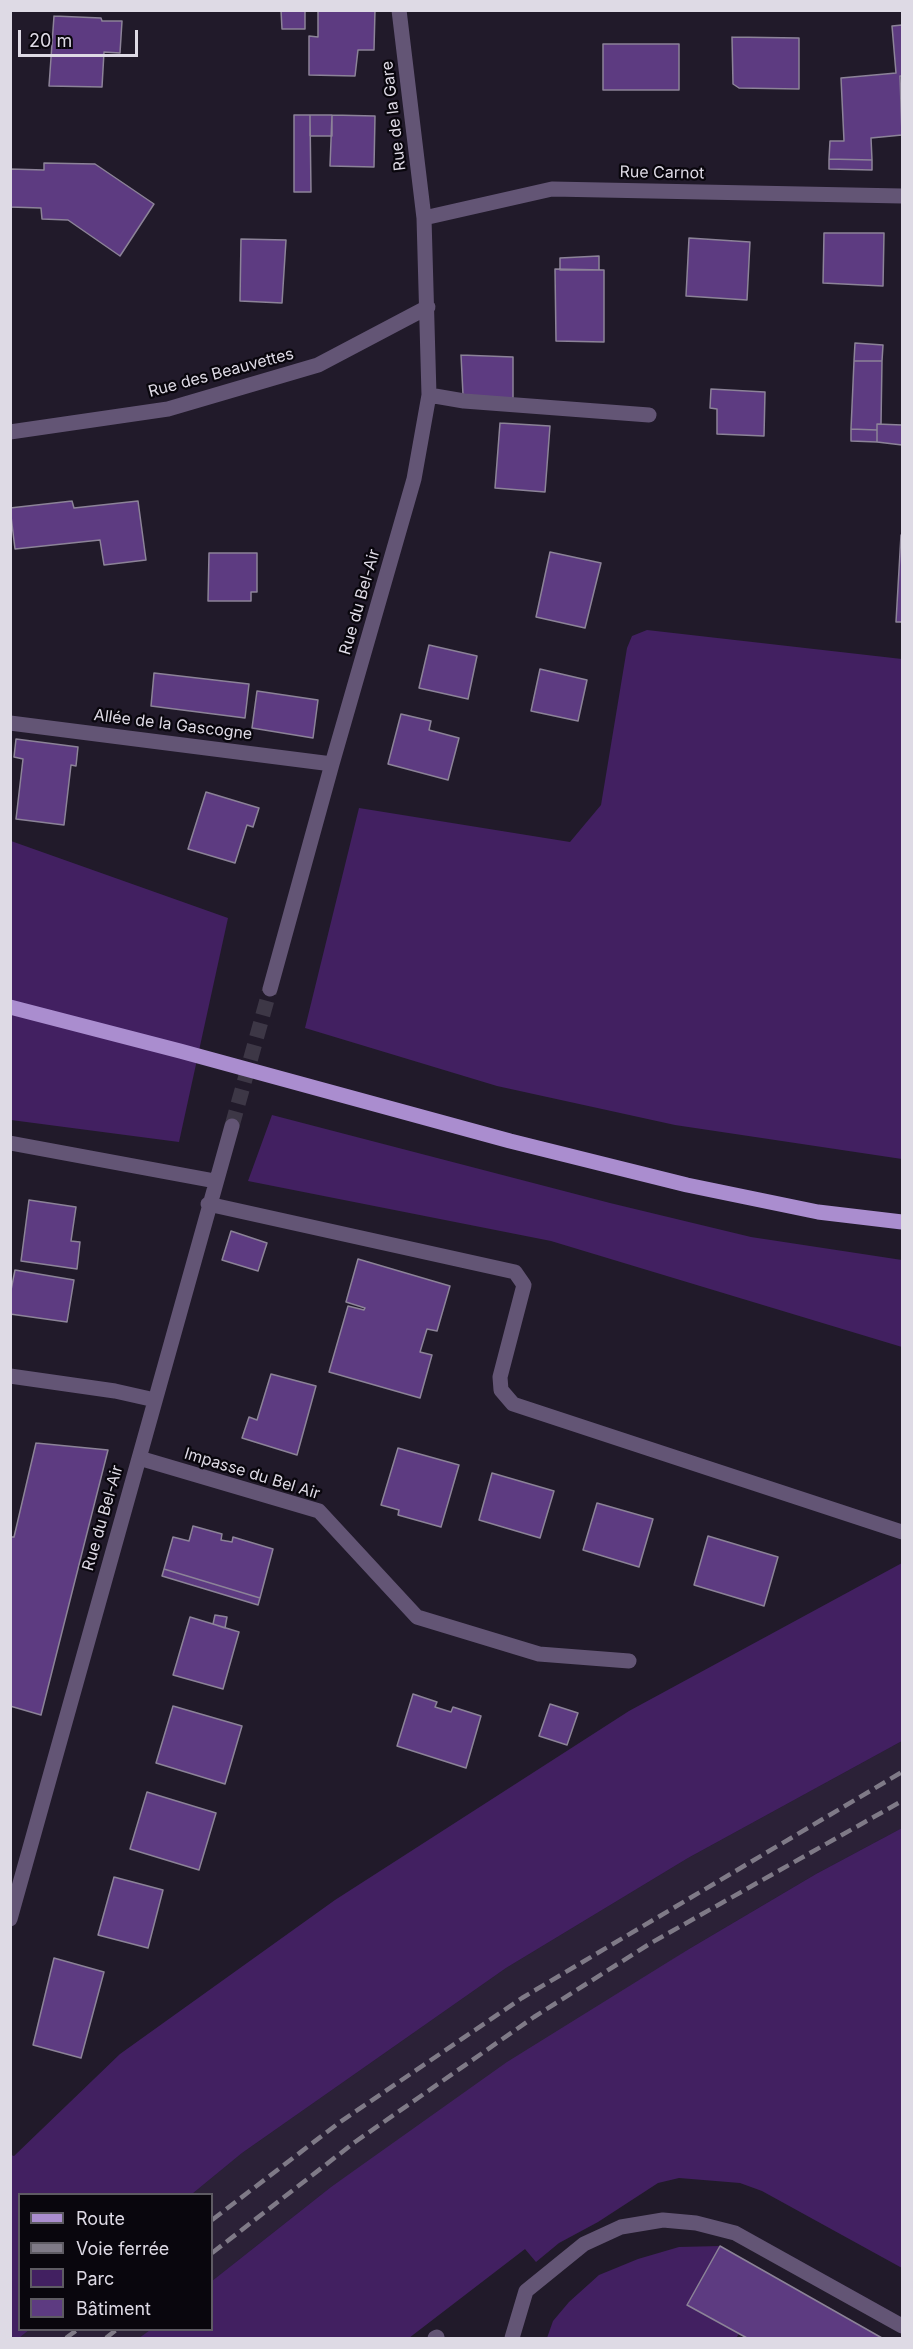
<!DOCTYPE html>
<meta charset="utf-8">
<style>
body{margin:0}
#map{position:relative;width:913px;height:2349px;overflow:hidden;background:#211a2a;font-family:Inter,sans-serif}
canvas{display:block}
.frame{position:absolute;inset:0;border:12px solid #dedae5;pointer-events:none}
.legend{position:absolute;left:18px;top:2193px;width:195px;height:138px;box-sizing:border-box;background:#09060d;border:2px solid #5e5b63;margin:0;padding:8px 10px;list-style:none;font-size:18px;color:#dedae5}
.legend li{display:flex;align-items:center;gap:12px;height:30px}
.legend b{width:30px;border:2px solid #5e5b63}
.scale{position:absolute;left:18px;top:30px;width:120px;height:27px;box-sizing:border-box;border:3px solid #dedae5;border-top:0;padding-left:8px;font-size:18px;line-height:21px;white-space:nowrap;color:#dedae5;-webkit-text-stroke:4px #09060d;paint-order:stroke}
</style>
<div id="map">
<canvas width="913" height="2349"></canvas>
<div class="frame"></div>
<ul class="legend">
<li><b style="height:8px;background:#aa8dcf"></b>Route</li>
<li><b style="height:8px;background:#7f7a87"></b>Voie ferrée</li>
<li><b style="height:16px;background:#422061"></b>Parc</li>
<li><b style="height:16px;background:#5d3b81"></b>Bâtiment</li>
</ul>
<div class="scale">20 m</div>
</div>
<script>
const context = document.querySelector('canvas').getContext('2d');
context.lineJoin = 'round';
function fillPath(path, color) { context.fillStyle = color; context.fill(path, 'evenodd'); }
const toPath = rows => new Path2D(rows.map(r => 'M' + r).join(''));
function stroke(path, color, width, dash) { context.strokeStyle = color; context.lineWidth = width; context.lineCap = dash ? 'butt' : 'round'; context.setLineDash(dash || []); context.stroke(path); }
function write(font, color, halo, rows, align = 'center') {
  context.font = font + ' Inter,sans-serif'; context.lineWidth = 4.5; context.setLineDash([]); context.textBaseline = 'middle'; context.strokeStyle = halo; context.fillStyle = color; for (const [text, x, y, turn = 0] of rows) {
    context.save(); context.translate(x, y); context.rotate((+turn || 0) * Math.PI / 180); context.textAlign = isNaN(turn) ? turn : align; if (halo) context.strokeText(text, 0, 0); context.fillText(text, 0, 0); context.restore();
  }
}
const built = toPath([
 [902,1741,902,1828,816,1874,689,1949,331,2187,212,2281,212,2194,192,2194,242,2153,506,1968,688,1858],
 [29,2330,150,2330,139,2338,19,2338]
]);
const green = toPath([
 [647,630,902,659,902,1159,675,1125,497,1086,305,1028,359,808,570,842,601,805,627,648,632,636],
 [11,841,228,918,179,1142,11,1120],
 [272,1115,610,1203,751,1237,902,1260,902,1347,551,1241,248,1181],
 [902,1563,902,1741,688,1858,506,1968,242,2153,192,2194,20,2194,20,2330,29,2330,19,2338,11,2338,11,2155,14,2156,120,2054,335,1900,629,1711],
 [902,1828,902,2268,762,2191,740,2183,679,2178,658,2183,598,2222,559,2243,536,2262,525,2249,409,2338,139,2338,150,2330,212,2330,212,2281,331,2187,507,2062,689,1949,816,1874],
 [720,2246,687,2305,739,2334,736,2338,547,2338,553,2321,569,2302,599,2275,638,2259,679,2247]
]);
const building = toPath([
 [281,10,305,10,305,29,282,29,281,10],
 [318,10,375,10,374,50,358,50,355,76,309,75,309,36,318,37,318,10],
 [54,16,101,18,102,21,122,21,120,53,104,52,102,87,49,86,54,16],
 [902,25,902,76,900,76,902,135,871,138,872,160,829,159,830,141,844,141,841,78,896,73,892,26,902,25],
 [732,37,799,38,799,89,739,88,733,84,732,37],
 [603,44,679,44,679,90,603,90,603,44],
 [294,115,310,115,311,192,294,192,294,115],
 [310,115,332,115,332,136,310,136,310,115],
 [332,115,375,116,374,167,330,166,332,115],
 [829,159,872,160,872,170,829,169,829,159],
 [44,163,95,164,154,204,120,256,68,220,42,219,41,208,10,207,10,169,44,170,44,163],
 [824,233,884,233,883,286,823,283,824,233],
 [689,238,750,242,747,300,686,296,689,238],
 [241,239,286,240,282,303,240,301,241,239],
 [599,256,599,270,560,270,560,258,599,256],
 [555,269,604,270,604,342,556,341,555,269],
 [855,343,883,345,882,361,854,361,855,343],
 [461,355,513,357,513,399,463,395,461,355],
 [854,361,882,361,881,424,877,424,877,430,851,429,854,361],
 [711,389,765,392,764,436,717,434,717,409,710,408,711,389],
 [500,423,550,426,545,492,495,488,500,423],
 [877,424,902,425,902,445,877,442,877,424],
 [851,429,877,430,877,442,851,441,851,429],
 [72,501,74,508,138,501,146,560,104,565,100,540,15,549,10,508,72,501],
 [901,535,902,535,902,622,896,622,901,535],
 [550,552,601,563,585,628,536,617,550,552],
 [209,553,257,553,257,592,251,592,251,601,208,601,209,553],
 [429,645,477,656,468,699,419,688,429,645],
 [540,669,587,680,578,721,531,711,540,669],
 [154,673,249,684,245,718,151,706,154,673],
 [257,691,318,700,313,738,252,728,257,691],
 [401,714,431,721,429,730,459,738,448,780,388,764,401,714],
 [16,739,78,747,76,766,71,765,64,825,16,819,23,759,14,757,16,739],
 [206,792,259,808,253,827,247,825,235,863,188,849,206,792],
 [29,1200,76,1207,71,1241,80,1242,77,1269,21,1261,29,1200],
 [231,1231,267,1243,258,1271,222,1260,231,1231],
 [358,1259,450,1286,437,1331,427,1329,420,1352,432,1355,420,1398,329,1372,348,1306,364,1310,365,1308,346,1302,358,1259],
 [15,1270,74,1280,67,1322,10,1314,10,1295,15,1270],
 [271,1374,316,1386,297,1455,242,1438,249,1417,257,1420,271,1374],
 [36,1443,108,1450,41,1715,10,1706,10,1537,14,1537,36,1443],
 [398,1448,459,1465,441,1527,398,1515,399,1510,381,1505,398,1448],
 [492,1473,554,1491,540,1538,479,1520,492,1473],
 [597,1503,653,1519,639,1567,583,1550,597,1503],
 [193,1526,222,1534,221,1540,232,1542,233,1537,273,1549,260,1598,164,1569,173,1537,189,1541,193,1526],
 [708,1536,778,1557,764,1606,694,1585,708,1536],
 [164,1569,260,1598,258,1605,162,1576,164,1569],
 [215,1615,227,1617,225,1628,213,1624,215,1615],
 [190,1617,239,1632,223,1689,173,1675,190,1617],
 [413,1694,437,1702,435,1707,451,1712,453,1707,481,1716,466,1768,397,1746,413,1694],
 [550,1704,578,1713,567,1745,539,1736,550,1704],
 [173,1706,242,1726,225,1784,156,1763,173,1706],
 [147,1792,216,1813,199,1870,130,1849,147,1792],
 [114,1877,163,1890,148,1948,98,1935,114,1877],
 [54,1958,104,1972,81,2058,33,2045,54,1958],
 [720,2246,882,2338,747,2338,687,2305,720,2246]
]);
const minorTunnel = toPath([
 [232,1126,270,989]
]);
const minor = toPath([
 [424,218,552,189,902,196],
 [429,395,464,401,649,415],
 [10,432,168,409,318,365,428,307],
 [10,723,332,764],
 [270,989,332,764,414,479,429,395,424,218,399,10],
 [10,1143,215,1181],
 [208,1204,515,1272,524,1285,500,1377,501,1390,513,1404,902,1532],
 [10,1376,115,1391,155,1400],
 [139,1458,319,1511,417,1617,539,1654,629,1661],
 [10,1919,232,1126],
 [435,2338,437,2337],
 [512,2338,526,2291,584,2244,621,2227,663,2220,696,2223,735,2233,902,2326]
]);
const major = toPath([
 [10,1007,180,1051,510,1141,687,1185,818,1212,902,1222]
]);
const rail = toPath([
 [212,2220,340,2122,522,1998,902,1772],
 [212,2253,355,2142,534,2017,651,1943,902,1801],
 [66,2338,77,2330],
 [106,2338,116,2330]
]);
const streetNames = [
 ["Rue de la Gare",394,116,-97],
 ["Rue Carnot",662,173,1],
 ["Rue des Beauvettes",221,373,-15],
 ["Rue du Bel-Air",360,602,-74],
 ["Allée de la Gascogne",173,725,7],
 ["Impasse du Bel Air",252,1474,17],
 ["Rue du Bel-Air",103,1518,-74]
];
fillPath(built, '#2b2137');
fillPath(green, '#422061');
fillPath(building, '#5d3b81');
stroke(building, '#8c8398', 1.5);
stroke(minorTunnel, '#3d3746', 15, [15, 8]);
stroke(minor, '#635575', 15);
stroke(major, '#aa8dcf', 15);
stroke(rail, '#7f7a87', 4.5, [12, 6]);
write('16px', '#dedae5', '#09060d', streetNames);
</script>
